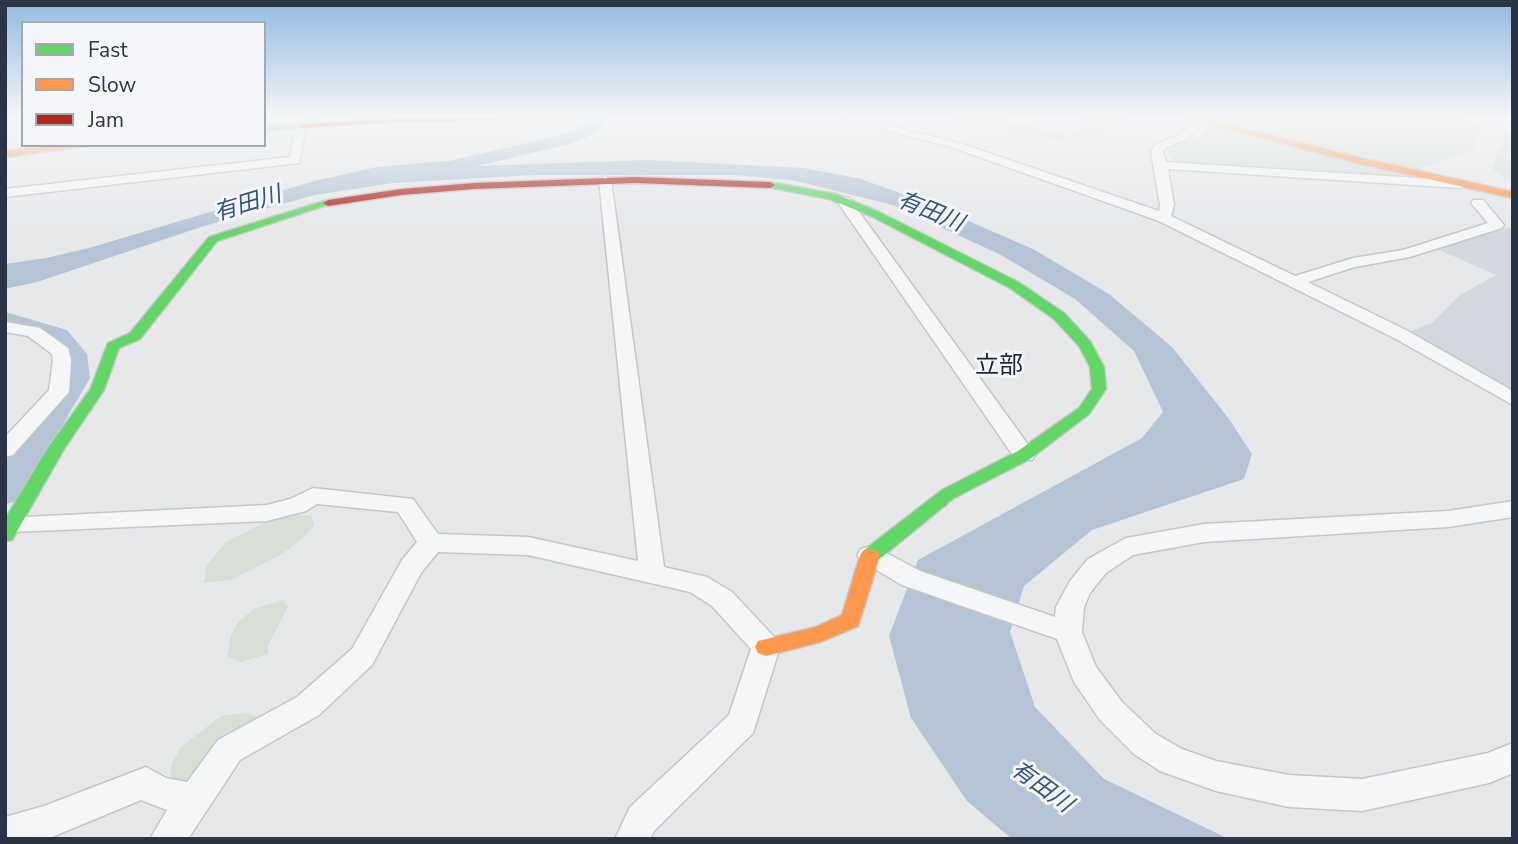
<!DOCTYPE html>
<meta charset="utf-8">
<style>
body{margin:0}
#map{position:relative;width:1518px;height:844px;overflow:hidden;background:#e6e8ea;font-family:"Nunito Sans",sans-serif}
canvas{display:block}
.frame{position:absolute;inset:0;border:7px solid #2b3445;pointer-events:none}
.legend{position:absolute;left:21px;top:21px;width:245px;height:126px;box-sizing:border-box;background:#f4f6f9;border:2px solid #a4a8b1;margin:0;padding:9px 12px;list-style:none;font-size:21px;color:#2b3445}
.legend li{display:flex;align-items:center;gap:14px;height:35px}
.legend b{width:35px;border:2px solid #a4a8b1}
</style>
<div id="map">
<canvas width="1518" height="844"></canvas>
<div class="frame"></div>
<ul class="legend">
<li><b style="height:9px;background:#63d668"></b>Fast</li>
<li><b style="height:9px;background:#ff974d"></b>Slow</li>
<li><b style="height:9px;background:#b3261e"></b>Jam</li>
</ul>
</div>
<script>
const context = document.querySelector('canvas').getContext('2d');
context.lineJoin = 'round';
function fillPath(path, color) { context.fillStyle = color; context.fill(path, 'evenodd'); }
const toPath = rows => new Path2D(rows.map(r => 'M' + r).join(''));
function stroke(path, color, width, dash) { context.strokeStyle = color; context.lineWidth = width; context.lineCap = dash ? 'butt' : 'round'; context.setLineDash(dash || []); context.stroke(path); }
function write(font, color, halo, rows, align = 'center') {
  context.font = font + ' "Nunito Sans","Noto Sans JP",sans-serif'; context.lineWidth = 6; context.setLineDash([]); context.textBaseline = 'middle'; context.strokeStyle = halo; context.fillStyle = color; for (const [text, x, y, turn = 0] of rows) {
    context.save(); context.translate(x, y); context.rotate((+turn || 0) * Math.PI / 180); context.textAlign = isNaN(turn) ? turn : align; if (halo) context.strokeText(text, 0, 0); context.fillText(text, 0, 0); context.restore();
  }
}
const built = toPath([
 [1513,227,1513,394,1406,333,1432,323,1460,295,1496,275,1435,248]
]);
const green = toPath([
 [953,116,1019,116,1013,118,1014,122,1061,133,1068,140,1056,141,1027,133,971,127,950,120],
 [1068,116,1151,116,1115,122,1114,126,1100,132,1076,136,1072,134,1092,127,1092,123],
 [1198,116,1460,116,1481,125,1473,149,1417,170],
 [1209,125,1403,175,1390,177,1173,161,1167,150,1201,135],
 [1507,130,1513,130,1513,182,1492,169],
 [291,514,312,516,314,525,306,535,284,553,231,580,204,583,207,565,226,542,264,523],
 [283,600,288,607,268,645,268,654,241,662,227,656,231,635,238,622,254,609],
 [245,713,258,717,249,730,205,767,181,783,170,782,172,763,182,746,221,716]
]);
const water = toPath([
 [647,160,803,168,858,178,922,201,1033,249,1109,294,1172,347,1229,419,1252,454,1244,479,1092,530,1024,586,1010,632,1035,707,1104,779,1229,839,1012,839,967,801,911,718,889,636,918,560,1142,438,1163,412,1134,351,1075,299,1001,255,893,205,791,180,734,175,533,175,393,183,315,195,204,226,37,282,5,289,5,264,46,258,89,248,314,181,377,167,446,161,475,161,471,164,478,166]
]);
const river = toPath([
 [595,116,613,116,590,136,570,144,443,174,433,168,436,164,558,136,578,128,595,116],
 [5,312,67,330,87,354,90,378,18,501,5,504,5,459,60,378,57,355,47,342,5,329,5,312]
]);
const street = toPath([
 [834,116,850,116,962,144,1159,211,1160,205,1151,152,1156,144,1179,135,1202,117,1207,120,1187,139,1165,148,1163,152,1166,162,1464,181,1464,187,1459,188,1168,169,1174,205,1171,216,1295,276,1353,258,1403,250,1488,223,1471,203,1473,200,1483,200,1504,225,1502,228,1410,257,1355,267,1308,282,1408,331,1513,391,1513,405,1396,339,1159,221,954,148,834,116],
 [23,122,23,128,5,133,5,127,23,122],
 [301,123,306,126,299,163,5,197,5,189,290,157,296,126,301,123],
 [605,176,611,180,664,567,707,577,732,592,776,639,780,647,753,733,654,831,650,839,615,839,630,807,729,715,751,649,712,606,690,592,528,555,438,552,421,573,372,665,319,715,240,760,188,839,150,839,167,810,141,800,47,839,5,839,5,817,44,806,146,767,166,778,187,782,218,740,297,697,352,649,402,560,417,542,398,512,317,504,306,511,267,521,13,532,5,530,5,518,267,505,290,499,313,488,413,499,438,534,528,537,638,561,599,180,605,176],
 [844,197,849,198,1032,450,1035,455,1032,460,1016,460,837,201,844,197],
 [5,322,40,328,68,348,71,360,69,392,13,455,5,457,5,437,49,390,53,360,52,354,28,336,5,332,5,322],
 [1513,501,1513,517,1448,527,1204,542,1133,555,1106,573,1090,593,1084,607,1082,632,1096,667,1122,702,1156,734,1182,749,1216,761,1289,775,1362,779,1488,753,1513,743,1513,773,1489,783,1362,811,1289,807,1216,791,1160,771,1134,754,1100,720,1074,682,1057,639,902,585,861,561,857,555,861,549,870,546,879,549,920,571,1055,617,1056,607,1070,581,1088,559,1126,538,1204,524,1448,511,1513,501]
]);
const fast = toPath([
 [318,117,321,121,304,128,264,131,264,126,300,124,318,117],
 [770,182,836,194,881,213,1018,282,1064,313,1090,341,1104,367,1106,389,1089,414,1030,459,954,498,877,561,870,563,863,561,860,556,863,551,942,490,1018,451,1079,408,1092,389,1090,367,1079,346,1054,319,1010,288,873,217,829,199,767,187,765,185,770,182],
 [324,201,333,203,217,241,140,339,119,348,104,390,64,449,12,540,5,541,5,519,48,448,90,390,108,343,130,333,209,237,324,201]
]);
const slow = toPath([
 [1180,116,1192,116,1357,157,1513,192,1513,198,1357,163,1180,116],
 [63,145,94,145,5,157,5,151,63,145],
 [870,549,877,551,880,556,858,626,820,642,766,656,758,653,755,647,758,641,816,627,842,615,860,556,863,551,870,549]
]);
const jam = toPath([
 [492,116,592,116,588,118,398,122,301,128,297,126,301,124,398,118,492,116],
 [635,177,770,182,775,185,770,188,635,183,474,189,401,195,328,206,323,203,328,200,401,189,474,183,635,177]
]);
const waterNames = [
 ["有田川",248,205,-17],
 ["有田川",930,213,22],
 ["有田川",1041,788,36]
];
const quarterNames = [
 ["立部",999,367]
];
fillPath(built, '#d4d7dd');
fillPath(green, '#d6ded6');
fillPath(water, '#b4c4d5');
fillPath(river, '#b4c4d5');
stroke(street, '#c4c6c8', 3);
stroke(fast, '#c4c6c8', 3);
stroke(slow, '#c4c6c8', 3);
stroke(jam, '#c4c6c8', 3);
fillPath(street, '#f5f6f7');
fillPath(fast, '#63d668');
fillPath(slow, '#ff974d');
fillPath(jam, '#b3261e');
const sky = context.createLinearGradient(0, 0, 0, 234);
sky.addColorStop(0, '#93bae0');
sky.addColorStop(0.5, '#f4f5f6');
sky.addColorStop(1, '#f4f5f600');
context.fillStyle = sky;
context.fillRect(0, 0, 1518, 234);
write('italic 23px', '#34527a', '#f4f6f9', waterNames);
write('24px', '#1d2536', '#f4f6f9', quarterNames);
</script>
